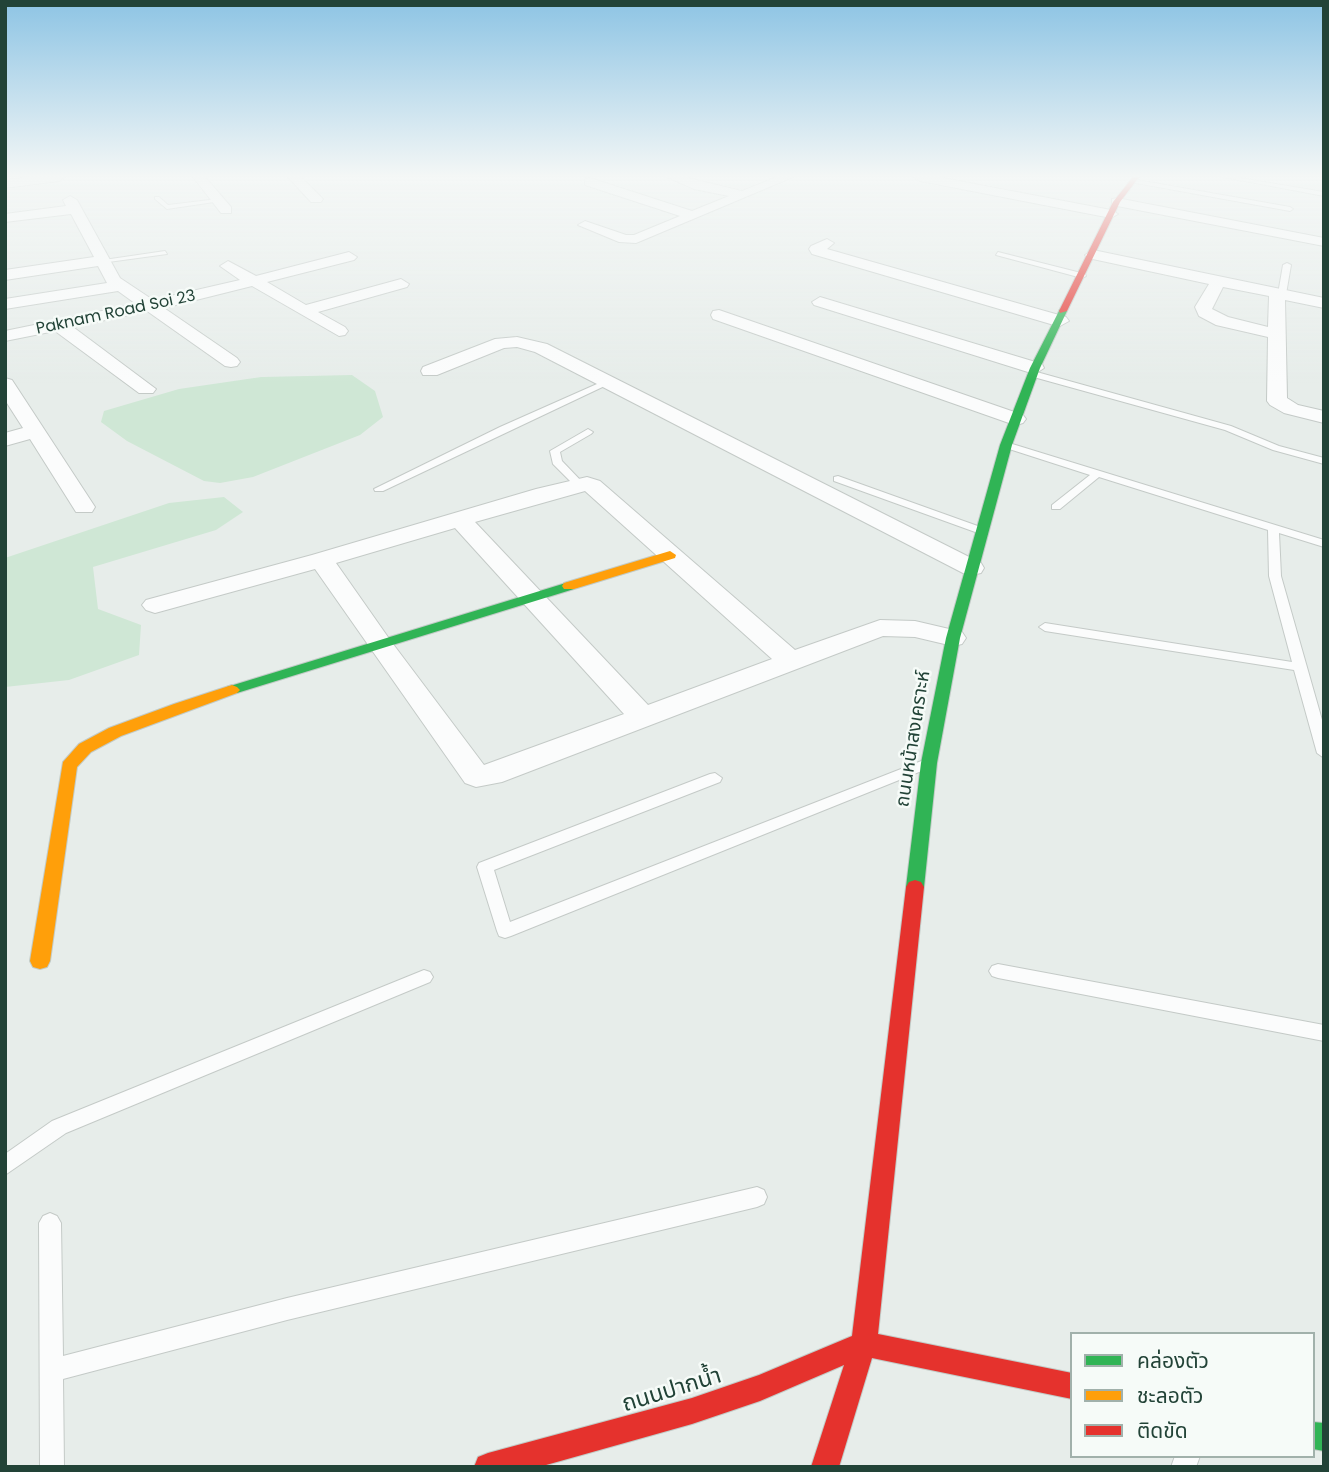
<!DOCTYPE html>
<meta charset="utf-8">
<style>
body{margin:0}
#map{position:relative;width:1329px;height:1472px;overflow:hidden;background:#e7edea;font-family:Poppins,"Noto Sans Thai",sans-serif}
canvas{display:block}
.frame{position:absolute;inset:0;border:7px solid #224337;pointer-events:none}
.legend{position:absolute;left:1070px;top:1332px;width:245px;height:126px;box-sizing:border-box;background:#f6fbf8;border:2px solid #a1b1ab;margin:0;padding:9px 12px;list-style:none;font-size:21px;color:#224337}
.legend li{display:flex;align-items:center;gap:14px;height:35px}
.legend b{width:35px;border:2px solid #a1b1ab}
</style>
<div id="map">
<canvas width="1329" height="1472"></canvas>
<div class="frame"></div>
<ul class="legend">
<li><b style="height:9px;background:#30b455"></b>คล่องตัว</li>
<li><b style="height:9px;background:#ff9f0a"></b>ชะลอตัว</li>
<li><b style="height:9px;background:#e5322d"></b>ติดขัด</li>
</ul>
</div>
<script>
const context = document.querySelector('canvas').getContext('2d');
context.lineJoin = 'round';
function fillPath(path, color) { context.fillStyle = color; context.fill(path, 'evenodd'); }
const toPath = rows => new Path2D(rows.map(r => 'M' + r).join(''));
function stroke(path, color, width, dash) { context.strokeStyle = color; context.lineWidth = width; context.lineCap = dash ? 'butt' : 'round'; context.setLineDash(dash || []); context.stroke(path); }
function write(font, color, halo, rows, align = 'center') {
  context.font = font + ' Poppins,"Noto Sans Thai",sans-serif'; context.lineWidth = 5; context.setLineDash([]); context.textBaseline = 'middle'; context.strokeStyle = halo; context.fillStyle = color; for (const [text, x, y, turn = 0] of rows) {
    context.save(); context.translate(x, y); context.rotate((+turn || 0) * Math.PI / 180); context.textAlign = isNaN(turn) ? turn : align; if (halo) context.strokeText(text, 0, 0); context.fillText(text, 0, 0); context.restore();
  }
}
const green = toPath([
 [352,375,375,391,383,417,360,435,253,477,220,483,204,481,127,441,101,422,104,411,179,389,261,377],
 [224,497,243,512,216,530,93,567,98,609,141,625,139,655,69,680,5,687,5,558,169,503]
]);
const lane = toPath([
 [783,177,790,177,787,179,783,177],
 [1223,177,1234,177,1324,192,1324,196,1223,177],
 [1132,179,1290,207,1293,209,1290,211,1130,182,1132,179],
 [155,197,159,197,168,205,218,199,221,201,167,209,155,199,155,197],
 [165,251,167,254,101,263,97,261,165,251],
 [998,252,1085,274,1086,276,1082,278,996,255,998,252],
 [1287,263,1291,265,1286,294,1282,296,1278,294,1283,265,1287,263],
 [1033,371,1231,426,1279,446,1324,458,1324,464,1273,450,1225,430,1030,376,1030,372,1033,371],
 [606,380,613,382,383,491,375,491,374,489,500,427,606,380],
 [588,429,593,432,591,434,560,452,562,461,585,485,580,488,576,487,553,464,550,451,588,429],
 [1003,443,1009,443,1324,540,1324,547,1279,533,1281,576,1324,727,1324,758,1317,753,1294,670,1045,631,1039,627,1045,623,1292,662,1269,576,1268,530,1099,477,1060,509,1052,509,1052,505,1090,475,1003,447,1003,443],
 [838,476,986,529,988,531,986,533,978,533,834,481,834,477,838,476],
 [924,760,929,762,931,765,929,768,511,936,505,938,499,936,497,931,477,867,479,863,710,774,715,773,722,778,720,782,494,870,510,922,924,760],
 [998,964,1324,1025,1324,1041,998,978,992,976,989,971,992,966,998,964],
 [424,970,430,972,433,977,430,982,66,1133,5,1175,5,1154,52,1121,424,970],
 [757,1187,764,1190,767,1197,764,1204,757,1207,287,1320,63,1379,64,1467,40,1467,39,1223,43,1216,50,1213,57,1216,61,1223,63,1356,287,1298,757,1187],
 [1175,1456,1200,1456,1196,1467,1171,1467,1175,1456]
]);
const street = toPath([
 [32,177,65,177,59,181,5,188,5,180,32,177],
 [193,177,205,177,231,207,231,213,221,213,193,177],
 [288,177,301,177,323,199,321,202,311,202,288,177],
 [667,177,684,177,742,191,777,177,793,177,636,243,619,242,578,225,585,221,626,235,634,235,680,216,585,185,585,179,590,178,692,211,729,196,694,189,667,177],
 [914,177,938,177,1111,210,1118,214,1111,218,920,181,914,177],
 [70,196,77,200,120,278,153,300,240,280,220,266,228,261,256,276,349,252,357,257,354,260,267,282,306,305,401,279,409,284,407,287,318,312,345,327,348,331,345,335,339,336,252,286,164,308,237,358,240,362,237,366,231,367,225,366,147,311,73,327,156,389,153,393,139,393,55,331,5,341,5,331,136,304,118,291,5,309,5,299,107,283,98,266,5,280,5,270,94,257,71,214,5,222,5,214,66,206,63,200,70,196],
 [1117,198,1324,238,1324,246,1112,205,1112,199,1117,198],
 [827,239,834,243,827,249,1066,317,1069,321,1060,326,1054,325,812,254,809,249,811,246,827,239],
 [1093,250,1324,298,1324,308,1285,300,1287,398,1298,405,1324,411,1324,423,1284,413,1270,405,1267,401,1268,337,1216,325,1199,316,1195,307,1209,284,1088,258,1085,255,1093,250],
 [1223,287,1269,296,1268,327,1228,317,1212,309,1223,287],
 [820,297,1042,364,1044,368,1035,374,1028,372,814,305,812,302,820,297],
 [719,310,1023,415,1026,419,1023,423,1016,425,1009,423,713,319,711,315,713,311,719,310],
 [517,337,547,344,981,563,984,568,981,573,972,575,963,573,535,352,517,347,504,348,437,375,423,375,421,371,423,367,495,339,517,337],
 [5,378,12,380,95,507,92,512,76,512,30,439,5,446,5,433,23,428,5,400,5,378],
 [587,477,600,481,795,650,880,620,915,621,962,632,966,638,962,644,953,646,915,637,883,636,502,782,476,787,465,783,315,569,155,613,146,610,142,605,146,600,312,555,536,489,587,477],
 [585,491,772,659,648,705,475,522,585,491],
 [455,528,624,714,484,765,390,640,336,563,455,528]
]);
const fast = toPath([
 [1060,309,1067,311,1040,368,1012,445,960,638,937,763,924,887,921,892,915,894,909,892,906,887,921,763,946,638,1000,445,1030,368,1060,309],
 [569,582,574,583,574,589,237,693,227,693,224,690,227,687,569,582],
 [1313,1422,1324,1423,1324,1451,1313,1449,1313,1422]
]);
const slow = toPath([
 [670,551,676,555,675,558,574,589,564,589,562,586,564,583,670,551],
 [232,685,237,687,240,690,237,693,121,736,91,752,77,767,50,961,47,967,40,969,33,967,30,961,63,762,79,744,109,728,174,704,232,685]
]);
const jam = toPath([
 [1133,177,1139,177,1120,202,1067,311,1060,313,1059,311,1113,202,1133,177],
 [915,880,921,882,924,887,878,1334,1072,1373,1072,1399,872,1358,839,1467,811,1467,844,1365,760,1401,692,1424,539,1467,474,1467,478,1457,488,1453,692,1398,759,1375,852,1336,906,887,909,882,915,880]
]);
const farStreetnames = [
 ["Paknam Road Soi 23",116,313,-12]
];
const streetNames = [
 ["ถนนหน้าสงเคราะห์",914,739,-81]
];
const nearStreetnames = [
 ["ถนนปากน้ำ",672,1391,-17]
];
fillPath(green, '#cfe7d5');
stroke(lane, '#c4cac7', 2);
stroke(street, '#c4cac7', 2);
stroke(fast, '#c2cbc7', 2);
stroke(slow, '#c2cbc7', 2);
stroke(jam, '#c2cbc7', 2);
fillPath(lane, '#fbfcfc');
fillPath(street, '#fbfcfc');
fillPath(fast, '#30b455');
fillPath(slow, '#ff9f0a');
fillPath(jam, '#e5322d');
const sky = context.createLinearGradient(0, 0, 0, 383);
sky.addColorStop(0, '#8dc4e4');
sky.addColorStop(0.46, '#f4f7f6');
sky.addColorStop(1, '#f4f7f600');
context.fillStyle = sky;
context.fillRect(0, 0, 1329, 383);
write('16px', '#224337', '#f6fbf8', farStreetnames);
write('19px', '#224337', '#f6fbf8', streetNames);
write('23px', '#224337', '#f6fbf8', nearStreetnames);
</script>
